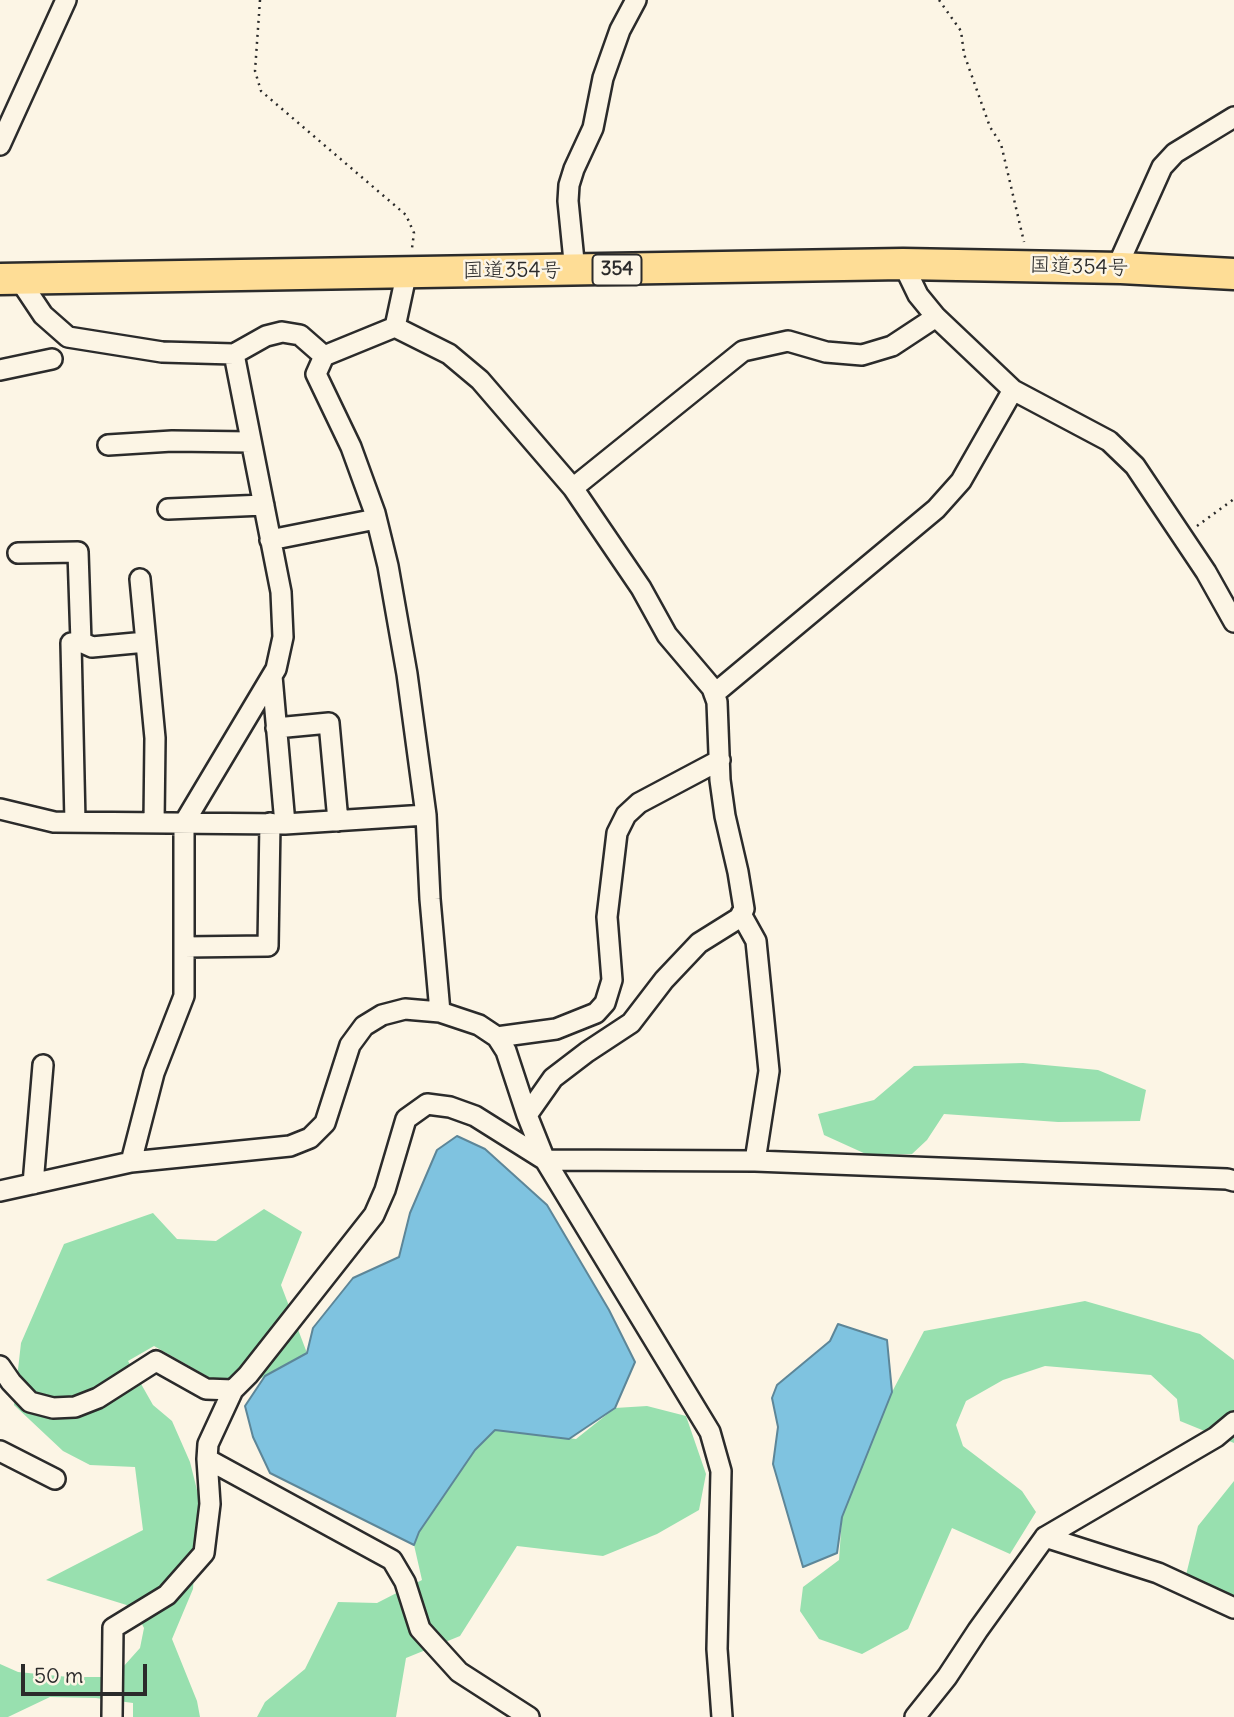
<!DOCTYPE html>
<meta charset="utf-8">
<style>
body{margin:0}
#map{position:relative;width:1234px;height:1717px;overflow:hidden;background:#fcf5e5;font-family:Delius,sans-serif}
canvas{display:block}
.scale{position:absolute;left:21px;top:1664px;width:126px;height:32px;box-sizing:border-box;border:4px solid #2b2b2b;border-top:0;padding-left:9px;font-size:21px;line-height:24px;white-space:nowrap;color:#2b2b2b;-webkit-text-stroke:5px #fcf5e5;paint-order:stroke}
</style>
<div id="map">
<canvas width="1234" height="1717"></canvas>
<div class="scale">50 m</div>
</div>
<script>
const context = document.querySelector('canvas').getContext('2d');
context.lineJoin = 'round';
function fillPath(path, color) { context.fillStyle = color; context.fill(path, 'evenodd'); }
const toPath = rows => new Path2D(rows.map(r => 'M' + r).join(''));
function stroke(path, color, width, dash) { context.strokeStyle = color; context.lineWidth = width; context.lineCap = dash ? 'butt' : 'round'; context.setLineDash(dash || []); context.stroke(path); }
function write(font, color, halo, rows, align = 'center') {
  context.font = font + ' Delius,"Klee One",sans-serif'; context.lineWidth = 5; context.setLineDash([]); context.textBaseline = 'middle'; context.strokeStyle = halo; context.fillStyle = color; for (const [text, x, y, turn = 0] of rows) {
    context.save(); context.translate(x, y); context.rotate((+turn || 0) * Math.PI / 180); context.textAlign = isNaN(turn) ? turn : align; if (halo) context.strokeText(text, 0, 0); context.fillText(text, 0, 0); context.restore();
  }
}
const green = toPath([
 [1023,1063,1098,1070,1146,1090,1140,1121,1058,1122,944,1114,927,1140,912,1154,868,1155,824,1135,818,1114,874,1100,914,1066],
 [264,1209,302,1232,281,1285,307,1353,256,1381,212,1379,154,1346,128,1361,153,1405,172,1421,190,1462,199,1498,193,1589,172,1639,197,1701,200,1717,133,1717,133,1703,96,1698,50,1697,8,1717,0,1717,0,1664,18,1672,69,1677,114,1677,140,1648,144,1628,133,1607,46,1580,143,1530,135,1467,90,1465,63,1451,14,1405,21,1343,64,1244,153,1213,177,1239,216,1241],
 [1085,1301,1200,1334,1234,1360,1234,1443,1180,1421,1177,1399,1151,1375,1045,1366,1003,1380,966,1401,956,1425,963,1446,1022,1491,1036,1512,1010,1554,952,1528,908,1629,862,1654,819,1639,800,1611,803,1587,839,1560,842,1517,892,1392,924,1331],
 [647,1406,686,1416,706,1474,699,1510,657,1534,603,1556,517,1546,460,1636,406,1658,396,1717,257,1717,265,1702,305,1669,338,1602,377,1603,422,1580,414,1545,419,1532,480,1443,495,1430,576,1439,615,1408],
 [1234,1481,1234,1596,1186,1575,1198,1526]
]);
const water = toPath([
 [457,1136,485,1149,547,1205,609,1310,635,1362,615,1408,569,1439,495,1430,475,1450,419,1532,414,1545,270,1473,253,1437,245,1406,265,1376,307,1353,313,1328,353,1278,399,1257,410,1213,437,1150,457,1136],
 [838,1324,887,1340,892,1392,842,1517,837,1553,803,1567,773,1464,778,1427,772,1398,777,1385,830,1341,838,1324]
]);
const path = toPath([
 [260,0,255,71,261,91,406,215,414,233,412,248],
 [939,0,961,31,964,54,990,127,1001,144,1024,242],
 [1197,526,1234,499]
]);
const minor = toPath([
 [0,145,66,0],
 [903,264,918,295,936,317,1013,390,1109,441,1135,466,1206,572,1234,622],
 [1121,268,1122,256,1162,167,1175,153,1234,117],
 [407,271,395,327,324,356,316,374,351,447,375,513,388,566,407,674,426,815,430,899,440,1012],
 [575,271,568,201,569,185,574,169,593,128,603,78,620,30,636,0],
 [19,279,43,315,68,337,162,352,234,354,266,336,282,332,300,335,324,356],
 [395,327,449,354,480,380,573,488,641,588,667,635,712,688,717,702,720,780,725,816,738,872,744,909,739,918,699,943,664,980,631,1023,587,1052,553,1078,527,1115],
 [0,370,52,359],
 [108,445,172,441,251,442],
 [573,488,743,351,788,341,826,352,862,355,892,346,936,317],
 [168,509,264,505],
 [270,540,376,519],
 [18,553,78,552,81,642,92,647,146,642],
 [140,579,155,738,154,823],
 [272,676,285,824],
 [714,694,936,509,961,481,1013,390],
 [276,728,329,723,338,821],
 [0,809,54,822,285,824,426,815],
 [75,822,71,643,81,642],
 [741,914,756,941,769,1071,755,1161],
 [184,947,268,946,270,823],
 [497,1037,556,1029,596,1013,605,1003,612,980,607,917,617,833,626,815,639,803,720,760],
 [131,1162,154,1073,184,996,184,823,276,669,283,637,281,592,234,354],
 [33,1184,43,1065],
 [0,1191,131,1162,290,1146,310,1138,325,1123,350,1045,364,1026,382,1015,405,1009,440,1012,479,1025,497,1037,506,1051,527,1115,545,1160,710,1432,721,1471,717,1649,722,1717],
 [0,1366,11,1382,30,1402,53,1408,75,1407,98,1398,156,1361,206,1389,233,1390,248,1375,374,1215,385,1190,406,1119,427,1104,450,1107,475,1116,545,1160,755,1161,1227,1179,1234,1181],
 [233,1390,208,1444,207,1459,392,1560,405,1582,420,1629,459,1672,529,1717],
 [0,1451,55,1479],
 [1045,1537,1158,1573,1234,1608],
 [112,1717,113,1628,167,1595,204,1553,210,1504,207,1459],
 [915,1717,947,1677,978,1630,1045,1537,1216,1437,1234,1422]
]);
const highway = toPath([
 [0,279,903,264,1121,268,1234,274]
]);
const shields = [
 [617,270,49]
];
const shieldNames = [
 ["354",617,270]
];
const streetNames = [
 ["国道354号",1079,267,2],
 ["国道354号",512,271]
];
fillPath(green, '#98e0af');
fillPath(water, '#7fc3e0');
stroke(water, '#5d8698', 2);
stroke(minor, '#2b2b2b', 24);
stroke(highway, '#2b2b2b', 35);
stroke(path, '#2b2b2b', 2.5, [2, 5]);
stroke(minor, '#fcf5e5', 19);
stroke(highway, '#fedd96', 30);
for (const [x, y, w] of shields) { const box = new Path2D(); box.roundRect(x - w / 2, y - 15.5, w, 31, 5); context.fillStyle = '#fcf5e5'; context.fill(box); stroke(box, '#2b2b2b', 2); }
write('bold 19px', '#2b2b2b', null, shieldNames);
write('21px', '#2b2b2b', '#fcf5e5', streetNames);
</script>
